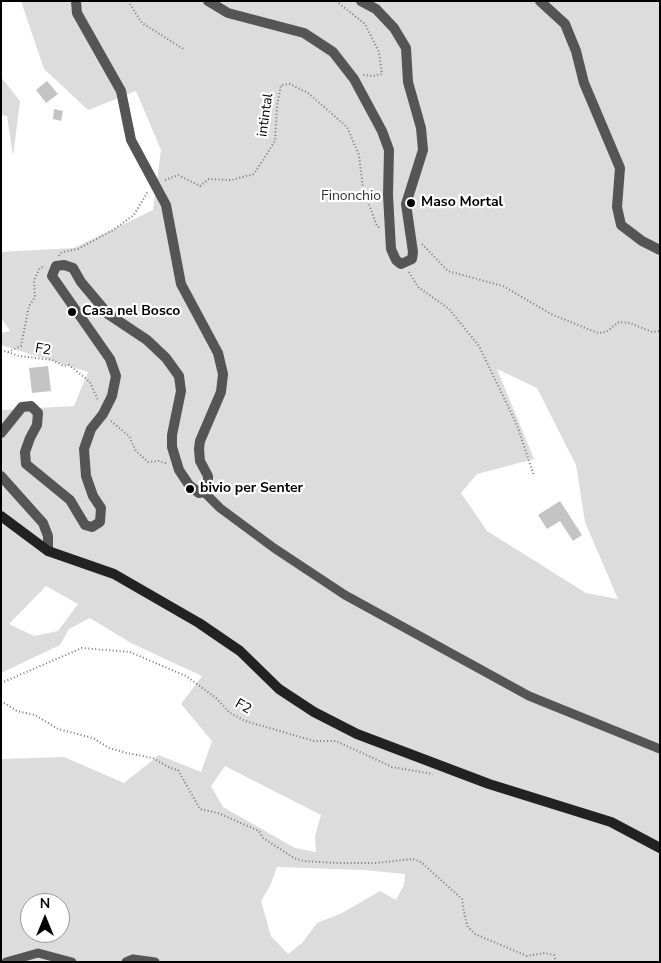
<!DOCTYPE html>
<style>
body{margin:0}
#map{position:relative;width:661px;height:963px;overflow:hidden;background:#fff;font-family:"Nunito Sans",sans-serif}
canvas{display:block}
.frame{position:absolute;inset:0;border:2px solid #000;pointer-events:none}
.north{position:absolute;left:20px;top:893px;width:50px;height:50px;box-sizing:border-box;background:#fff;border:1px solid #999;border-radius:50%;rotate:0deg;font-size:14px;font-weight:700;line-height:20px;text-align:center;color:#000}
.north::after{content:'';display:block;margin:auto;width:18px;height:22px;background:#000;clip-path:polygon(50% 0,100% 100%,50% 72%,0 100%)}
</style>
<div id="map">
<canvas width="661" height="963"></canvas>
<div class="frame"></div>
<div class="north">N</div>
</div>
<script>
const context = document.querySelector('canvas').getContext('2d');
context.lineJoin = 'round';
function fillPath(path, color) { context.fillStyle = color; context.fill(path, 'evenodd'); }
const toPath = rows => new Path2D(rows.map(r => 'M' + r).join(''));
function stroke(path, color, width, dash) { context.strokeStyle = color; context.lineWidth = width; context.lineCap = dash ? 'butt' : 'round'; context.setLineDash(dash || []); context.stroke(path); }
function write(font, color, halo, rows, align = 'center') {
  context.font = font + ' "Nunito Sans",sans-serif'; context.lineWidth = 4.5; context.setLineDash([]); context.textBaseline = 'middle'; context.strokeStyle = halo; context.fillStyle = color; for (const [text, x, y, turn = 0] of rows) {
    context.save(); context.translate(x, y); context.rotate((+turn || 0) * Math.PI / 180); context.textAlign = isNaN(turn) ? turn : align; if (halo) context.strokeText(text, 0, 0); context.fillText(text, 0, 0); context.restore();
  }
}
const green = toPath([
 [21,1,660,1,660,962,1,962,1,759,64,757,124,783,159,755,201,772,212,741,181,704,202,676,131,643,90,618,69,629,60,645,1,673,1,410,74,406,88,372,1,345,1,333,10,331,1,318,1,252,74,248,153,210,161,150,136,91,88,110,44,69],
 [497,369,537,388,576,465,585,522,618,599,586,593,487,531,461,493,477,474,534,459],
 [46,586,78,604,58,631,34,636,9,624],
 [225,766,321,815,315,836,316,852,295,848,223,807,211,786],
 [277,867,364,870,405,874,404,885,396,900,380,891,342,913,317,923,302,943,288,954,271,936,261,901,271,884],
 [30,903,60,903,60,933,30,933],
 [1,77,20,101,13,156,7,116,1,115]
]);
const building = toPath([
 [47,81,58,94,46,103,36,90],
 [54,109,63,111,61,121,53,119],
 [48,366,51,391,32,393,29,368],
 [560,501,582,535,573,541,560,521,547,529,538,515]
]);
const path = toPath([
 [128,1,142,23,185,50],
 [336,1,365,24,379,52,382,74,374,76,363,75],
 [165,180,178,175,200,186,209,179,231,180,254,174,275,141,277,106,281,85,290,84,308,93,347,127,359,155,363,189,377,226,380,228],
 [422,244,448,271,503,286,551,314,598,333,606,332,619,322,630,323,652,332,660,331],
 [59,256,62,252,78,249,113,230,134,215,148,191],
 [409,272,418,287,449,309,479,346,517,425,534,476],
 [1,350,19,356,52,360,64,366,69,365,90,382,98,400],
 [8,352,21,346,29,306,35,297,34,280,40,268,45,266],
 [111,421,129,436,136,451,148,462,159,461,168,464],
 [1,683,82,648,130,652,186,676,216,698,230,713,245,721,314,741,336,741,392,767,433,774],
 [1,701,17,711,35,715,58,729,93,738,109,748,127,753,153,758,170,768,178,770,200,809,218,813,259,831,263,838,294,858,303,861,338,863,376,863,413,859,421,862,462,899,465,918,468,927,475,934,527,956,545,953,554,955,556,962]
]);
const minor = toPath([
 [204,492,220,508,274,548,345,595,529,696,660,749],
 [6,962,38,953,72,962],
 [126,962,133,959,155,962]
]);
const tertiary = toPath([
 [208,1,228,13,304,33,333,52,354,79,382,131,389,150,388,195,391,249,396,260,401,264,412,259,413,252,406,204,423,150,421,128,408,82,406,48,394,28,376,9,361,1],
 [540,1,565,24,576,51,584,83,620,168,617,207,621,225,642,241,660,250],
 [1,433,22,407,31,406,38,413,37,425,30,438,25,452,26,464,70,500,85,525,92,527,100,522,101,508,93,496,86,476,84,449,91,429,103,414,112,396,116,376,110,359,52,276,56,266,64,265,73,268,81,282,108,314,147,340,166,358,179,376,181,391,172,435,172,447,179,470,189,485,199,493,204,492,208,487,208,476,200,461,199,449,200,441,221,392,223,374,218,353,181,284,166,205,131,140,121,91,77,13,76,1],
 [1,476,43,523,48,536,48,551]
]);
const secondary = toPath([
 [1,516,48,551,114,574,199,623,240,651,279,689,314,712,357,734,489,784,611,822,660,848]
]);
const markers = [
 [411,203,5,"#000"],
 [72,312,5,"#000"],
 [190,489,5,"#000"]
];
const streetNames = [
 ["intintal",266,115,-82],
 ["F2",43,350,10],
 ["F2",243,707,30]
];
const parkNames = [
 ["Finonchio",351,197]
];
const poiNames = [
 ["Maso Mortal",421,203],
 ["Casa nel Bosco",82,312],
 ["bivio per Senter",200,489]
];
fillPath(green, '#dcdcdc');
fillPath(building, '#c4c4c4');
stroke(path, '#777', 2, [1, 2.5]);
stroke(minor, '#555', 9);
stroke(tertiary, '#555', 10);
stroke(secondary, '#222', 10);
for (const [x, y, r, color] of markers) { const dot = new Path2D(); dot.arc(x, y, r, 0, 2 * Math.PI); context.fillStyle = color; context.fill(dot); stroke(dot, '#fff', 2); }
write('14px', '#000', '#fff', streetNames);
write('14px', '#333', '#fff', parkNames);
write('bold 14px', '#000', '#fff', poiNames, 'left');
</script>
